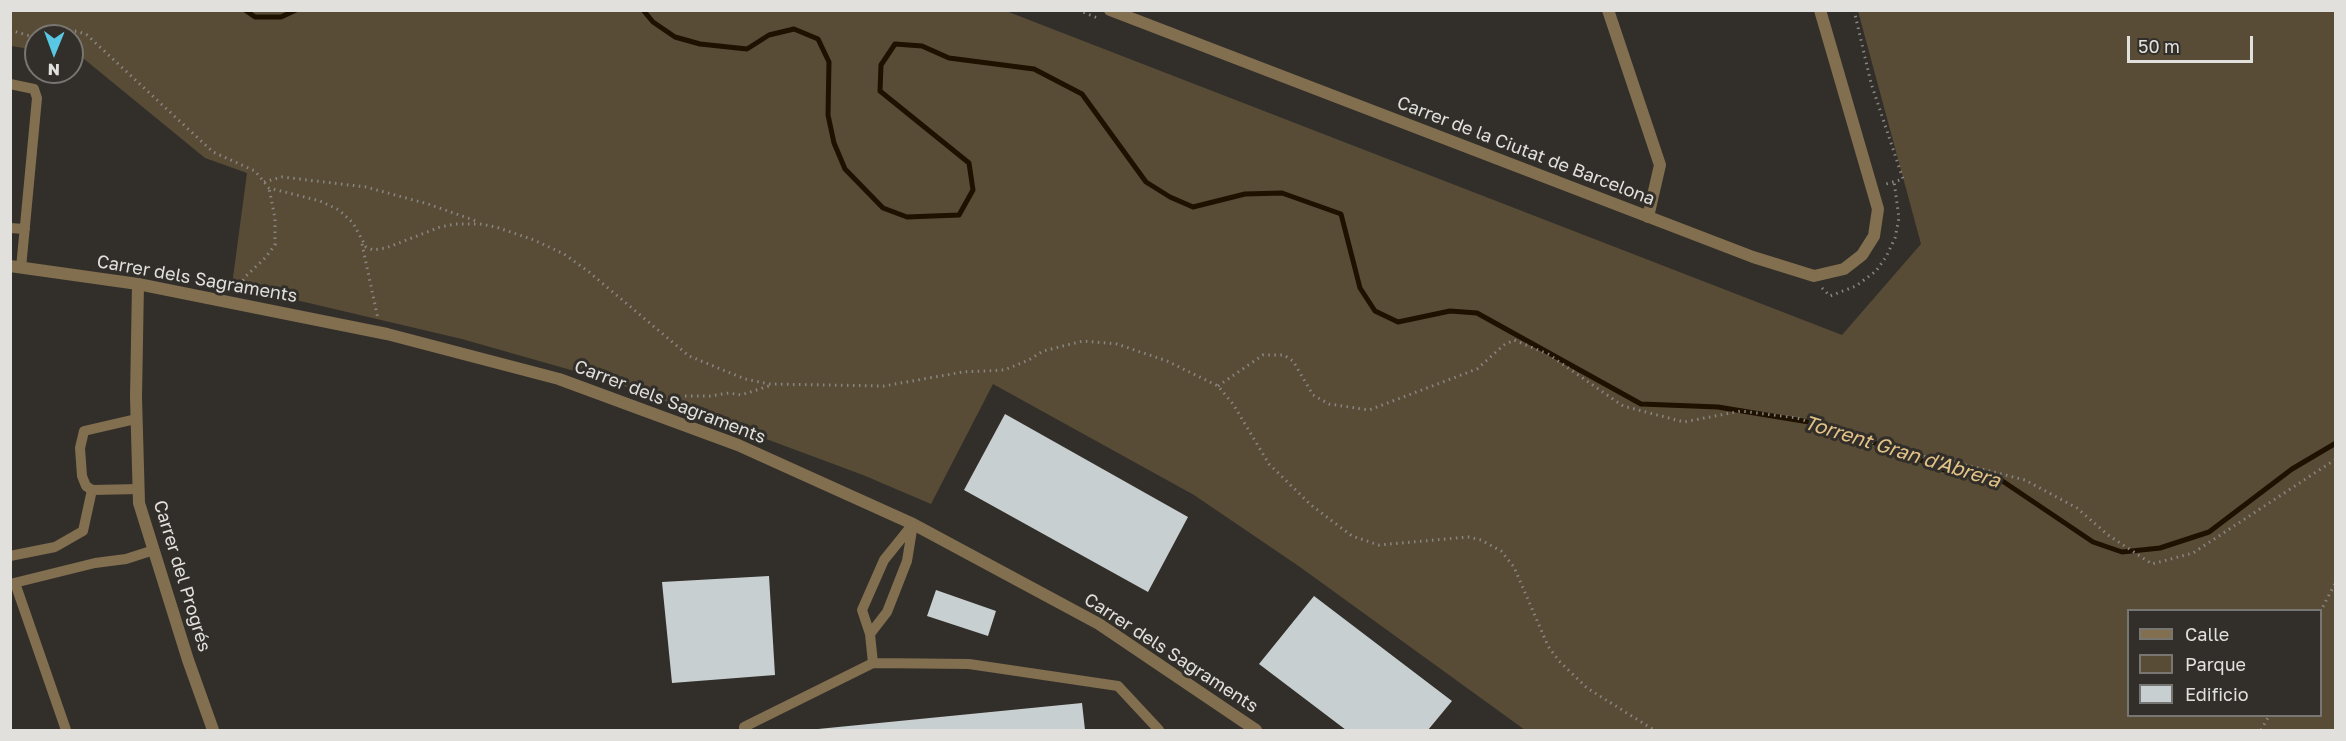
<!DOCTYPE html>
<meta charset="utf-8">
<style>
body{margin:0}
#map{position:relative;width:2346px;height:741px;overflow:hidden;background:#322f2a;font-family:"Golos Text",sans-serif}
canvas{display:block}
.frame{position:absolute;inset:0;border:12px solid #e1e0dd;pointer-events:none}
.legend{position:absolute;left:2127px;top:609px;width:195px;height:108px;box-sizing:border-box;background:#322f2a;border:2px solid #787672;margin:0;padding:8px 10px;list-style:none;font-size:18px;color:#e1e0dd}
.legend li{display:flex;align-items:center;gap:12px;height:30px}
.legend b{width:30px;border:2px solid #787672}
.north{position:absolute;left:24px;top:24px;width:60px;height:60px;box-sizing:border-box;background:#322f2a;border:2px solid #787672;border-radius:50%;rotate:181deg;font-size:16px;font-weight:700;line-height:24px;text-align:center;color:#e1e0dd}
.north::after{content:'';display:block;margin:auto;width:21px;height:27px;background:#59c8e4;clip-path:polygon(50% 0,100% 100%,50% 72%,0 100%)}
.scale{position:absolute;left:2127px;top:36px;width:126px;height:27px;box-sizing:border-box;border:3px solid #e1e0dd;border-top:0;padding-left:8px;font-size:18px;line-height:21px;white-space:nowrap;color:#e1e0dd;-webkit-text-stroke:4px #322f2a;paint-order:stroke}
</style>
<div id="map">
<canvas width="2346" height="741"></canvas>
<div class="frame"></div>
<ul class="legend">
<li><b style="height:8px;background:#826f4f"></b>Calle</li>
<li><b style="height:16px;background:#594c36"></b>Parque</li>
<li><b style="height:16px;background:#c7cfd1"></b>Edificio</li>
</ul>
<div class="north">N</div>
<div class="scale">50 m</div>
</div>
<script>
const context = document.querySelector('canvas').getContext('2d');
context.lineJoin = 'round';
function fillPath(path, color) { context.fillStyle = color; context.fill(path, 'evenodd'); }
const toPath = rows => new Path2D(rows.map(r => 'M' + r).join(''));
function stroke(path, color, width, dash) { context.strokeStyle = color; context.lineWidth = width; context.lineCap = dash ? 'butt' : 'round'; context.setLineDash(dash || []); context.stroke(path); }
function write(font, color, halo, rows, align = 'center') {
  context.font = font + ' "Golos Text",sans-serif'; context.lineWidth = 6; context.setLineDash([]); context.textBaseline = 'middle'; context.strokeStyle = halo; context.fillStyle = color; for (const [text, x, y, turn = 0] of rows) {
    context.save(); context.translate(x, y); context.rotate((+turn || 0) * Math.PI / 180); context.textAlign = isNaN(turn) ? turn : align; if (halo) context.strokeText(text, 0, 0); context.fillText(text, 0, 0); context.restore();
  }
}
const green = toPath([
 [11,10,1006,11,1842,335,1921,244,1858,11,2335,11,2335,730,1525,730,1300,567,1194,495,993,384,931,504,863,475,613,382,462,339,232,285,247,173,205,158,78,54,72,54,72,36,36,36,36,50,11,46],
 [2128,610,2320,610,2320,716,2128,716]
]);
const stream = toPath([
 [245,10,255,17,281,17,296,10],
 [643,10,653,22,675,37,700,44,747,49,769,35,794,29,818,39,829,62,828,115,834,143,845,169,883,208,907,217,959,215,973,190,969,163,880,91,881,65,895,44,922,46,949,58,1034,69,1082,94,1146,182,1170,197,1193,207,1245,194,1282,193,1341,214,1360,288,1375,311,1398,322,1450,311,1477,313,1641,404,1718,407,1815,423,1896,450,1944,470,1998,478,2093,542,2122,552,2160,548,2209,532,2292,469,2336,443]
]);
const building = toPath([
 [1005,414,1188,517,1148,592,964,490],
 [769,576,775,675,672,683,662,582],
 [936,590,996,611,988,636,927,616],
 [1314,596,1452,701,1428,730,1346,730,1259,664],
 [1082,703,1085,730,819,730,818,729]
]);
const path = toPath([
 [1078,10,1100,19],
 [1854,10,1871,83,1903,179,1886,184],
 [10,30,30,36,77,31,87,35,213,152,255,171,269,188,320,201,339,210,353,223,366,247,373,250,386,248,440,227,455,224,480,224,496,227,534,240,564,254,589,272,689,356,745,379,769,384,884,386,963,372,1004,370,1029,360,1043,351,1083,341,1117,344,1167,361,1218,386,1233,404,1269,464,1311,505,1352,536,1379,545,1468,537,1481,540,1501,551,1514,567,1548,646,1559,661,1587,688,1654,730],
 [264,182,282,177,366,187,428,204,479,222],
 [362,244,378,319],
 [1822,288,1830,296,1856,286,1876,271,1886,257,1895,238,1899,218,1894,181],
 [237,291,245,277,265,258,275,245,275,218,269,188],
 [1218,386,1263,355,1284,355,1293,361,1313,395,1329,404,1369,410,1477,369,1504,345,1514,340,1548,354,1623,406,1684,422,1741,411,1797,418,1905,453,1954,462,2025,480,2077,508,2108,535,2152,564,2193,553,2336,459],
 [669,404,684,396,710,396,729,393,741,395,772,385],
 [2320,612,2336,582],
 [2261,730,2269,716]
]);
const service = toPath([
 [10,84,34,89,37,98,21,268],
 [10,228,25,229],
 [136,419,84,431,80,448,82,476,86,486,92,490,139,489],
 [10,556,55,547,83,531,92,490],
 [15,583,66,730],
 [10,584,95,563,126,559,154,550],
 [870,634,887,612,907,561,913,524],
 [873,663,870,634,862,610,884,560,913,524],
 [744,730,744,727,873,663,969,664,1118,686,1159,730]
]);
const minor = toPath([
 [1110,10,1753,257,1814,276,1844,269,1862,255,1874,236,1878,209,1820,10],
 [1608,10,1660,165,1648,217],
 [10,266,138,284,387,334,559,379,738,445,913,524,1099,624,1256,730],
 [138,284,136,397,139,503,188,660,213,730]
]);
const streetNames = [
 ["Carrer de la Ciutat de Barcelona",1526,151,21],
 ["Carrer dels Sagraments",197,279,10],
 ["Carrer dels Sagraments",670,402,21],
 ["Carrer del Progrés",182,576,73],
 ["Carrer dels Sagraments",1171,653,33]
];
const waterNames = [
 ["Torrent Gran d'Abrera",1902,452,17]
];
fillPath(green, '#594c36');
stroke(stream, '#1e1100', 5);
fillPath(building, '#c7cfd1');
stroke(path, '#888682', 3, [1.5, 4.5]);
stroke(service, '#826f4f', 10);
stroke(minor, '#826f4f', 12);
write('18px', '#e1e0dd', '#322f2a', streetNames);
write('italic 20px', '#e4c388', '#322f2a', waterNames);
</script>
